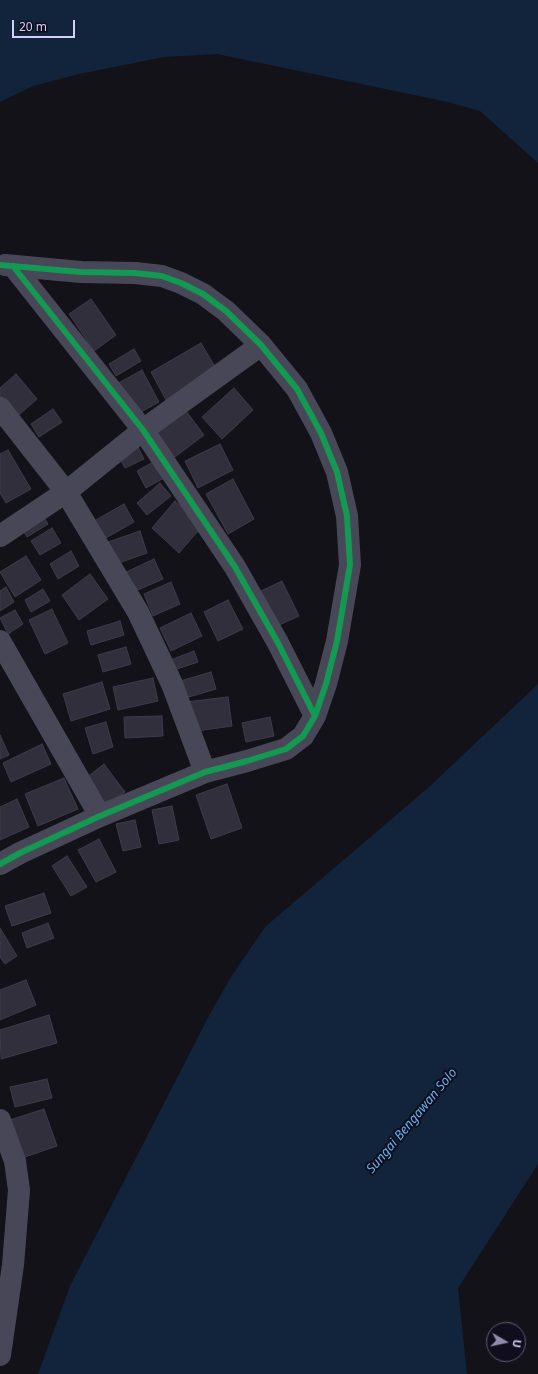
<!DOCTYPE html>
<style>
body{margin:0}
#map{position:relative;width:538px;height:1374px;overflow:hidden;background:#121218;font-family:"Noto Sans",sans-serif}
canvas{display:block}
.north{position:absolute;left:486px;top:1322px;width:40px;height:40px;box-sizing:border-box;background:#100e1c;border:1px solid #5e5b75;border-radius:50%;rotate:99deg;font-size:11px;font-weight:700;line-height:16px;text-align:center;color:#d2cefa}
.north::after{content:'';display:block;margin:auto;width:14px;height:18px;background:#8f8cab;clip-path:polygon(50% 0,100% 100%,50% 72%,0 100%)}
.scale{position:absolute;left:12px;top:20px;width:63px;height:18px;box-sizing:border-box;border:2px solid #d2cefa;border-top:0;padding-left:5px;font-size:12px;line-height:14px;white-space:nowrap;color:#d2cefa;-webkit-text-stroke:3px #100e1c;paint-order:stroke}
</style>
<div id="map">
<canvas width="538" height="1374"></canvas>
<div class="north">U</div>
<div class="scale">20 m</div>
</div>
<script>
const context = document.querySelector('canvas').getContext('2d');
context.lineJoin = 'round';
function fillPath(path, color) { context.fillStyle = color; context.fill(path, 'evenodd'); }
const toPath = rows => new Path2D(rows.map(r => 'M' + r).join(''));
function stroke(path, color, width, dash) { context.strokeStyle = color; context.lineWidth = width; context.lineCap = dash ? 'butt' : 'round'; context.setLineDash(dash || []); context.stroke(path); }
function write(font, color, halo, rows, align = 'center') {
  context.font = font + ' "Noto Sans",sans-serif'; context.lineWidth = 4; context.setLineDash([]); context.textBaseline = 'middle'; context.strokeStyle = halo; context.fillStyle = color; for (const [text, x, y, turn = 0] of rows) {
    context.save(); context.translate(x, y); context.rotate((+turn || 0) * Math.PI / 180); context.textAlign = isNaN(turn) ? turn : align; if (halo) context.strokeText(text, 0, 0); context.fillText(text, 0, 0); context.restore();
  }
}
const water = toPath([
 [0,0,538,0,538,163,480,111,448,102,217,54,164,57,79,74,33,86,0,102],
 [538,684,538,1164,458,1288,467,1374,38,1374,70,1286,211,1012,231,977,265,927,429,787]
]);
const building = toPath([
 [91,299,116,335,94,351,69,314,91,299],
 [201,343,217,370,166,400,151,372,201,343],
 [134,349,141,361,116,376,109,364,134,349],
 [142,370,159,402,132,417,115,385,142,370],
 [16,374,37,399,12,421,0,408,0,388,16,374],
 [234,388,253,410,222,439,202,417,234,388],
 [53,409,62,422,39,437,31,424,53,409],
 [186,411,204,435,175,457,157,433,186,411],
 [135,441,144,459,125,468,116,451,135,441],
 [220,444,233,470,198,488,185,461,220,444],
 [8,450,31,489,6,503,0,493,0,454,8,450],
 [155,461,164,478,146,488,137,471,155,461],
 [233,479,254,519,228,534,206,494,233,479],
 [160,483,171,496,147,515,137,503,160,483],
 [175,501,203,525,179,553,152,528,175,501],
 [124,504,134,522,104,539,94,521,124,504],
 [39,509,48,524,27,537,18,522,39,509],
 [52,528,61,543,40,555,31,541,52,528],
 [140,531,147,553,116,564,108,542,140,531],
 [71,551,79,566,58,579,50,564,71,551],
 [26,556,41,580,15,597,0,572,26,556],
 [154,559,163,579,131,593,122,574,154,559],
 [90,574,108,599,79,620,62,595,90,574],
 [282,581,299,616,277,626,261,591,282,581],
 [171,582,180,604,153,616,144,594,171,582],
 [6,587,14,602,0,611,0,591,6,587],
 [43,589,50,601,31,612,25,600,43,589],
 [228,600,243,629,218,641,204,612,228,600],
 [52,609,68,643,45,654,29,620,52,609],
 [15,610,23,624,8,634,0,618,15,610],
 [191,613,202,636,171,651,160,628,191,613],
 [120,621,124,635,91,645,87,631,120,621],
 [126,647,131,664,103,672,98,655,126,647],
 [194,651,198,662,171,671,168,661,194,651],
 [211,672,216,689,175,701,170,684,211,672],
 [153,678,158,701,118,710,113,687,153,678],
 [102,682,110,709,71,721,63,694,102,682],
 [228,697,232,726,190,732,186,702,228,697],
 [162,716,163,736,125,738,124,717,162,716],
 [270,717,274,736,246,742,242,723,270,717],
 [106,722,113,747,93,754,85,728,106,722],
 [0,735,9,755,0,759,0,735],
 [42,744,51,764,11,782,3,763,42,744],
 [104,764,125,792,101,810,81,782,104,764],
 [64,778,78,809,38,826,25,794,64,778],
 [227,784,242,828,211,839,196,795,227,784],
 [17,799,29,827,0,840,0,807,17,799],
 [172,806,179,840,159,844,152,810,172,806],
 [135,820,141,847,123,851,116,824,135,820],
 [99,839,116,872,96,882,78,850,99,839],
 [67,856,87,887,71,896,52,866,67,856],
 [44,893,51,913,12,926,5,906,44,893],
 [48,923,54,938,27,948,22,933,48,923],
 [0,928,17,956,5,964,0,957,0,928],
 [26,980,36,1005,0,1020,0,990,26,980],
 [49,1015,57,1043,1,1059,0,1030,49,1015],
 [47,1079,52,1098,15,1107,10,1087,47,1079],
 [44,1109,57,1146,22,1158,10,1120,44,1109]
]);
const street = toPath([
 [5,265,81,272,135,273,162,276,181,283,203,294,226,311,261,345,297,389,321,433,337,472,347,516,350,565,337,641,326,684,315,716],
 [0,408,66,492,138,612,172,684,205,772],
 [0,536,66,492,143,430,261,345],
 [0,641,100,816],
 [0,864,20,853,100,816,205,772,247,761,286,749,303,736,315,716,278,643,235,567,143,430,13,266],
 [0,1120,15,1161,19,1190,13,1265,0,1355]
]);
const cycleway = toPath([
 [0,265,81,272,135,273,162,276,181,283,203,294,226,311,261,345,297,389,321,433,337,472,347,516,350,565,337,641,326,684,315,716],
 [0,864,20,853,100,816,205,772,247,761,286,749,303,736,315,716,278,643,235,567,143,430,13,266]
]);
const waterNames = [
 ["Sungai Bengawan Solo",412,1121,-50]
];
fillPath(water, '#12243c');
fillPath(building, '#302f3b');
stroke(building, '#3e3c4c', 1);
stroke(street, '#474758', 22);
stroke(cycleway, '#139951', 6);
write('italic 13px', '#67b2ef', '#100e1c', waterNames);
</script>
